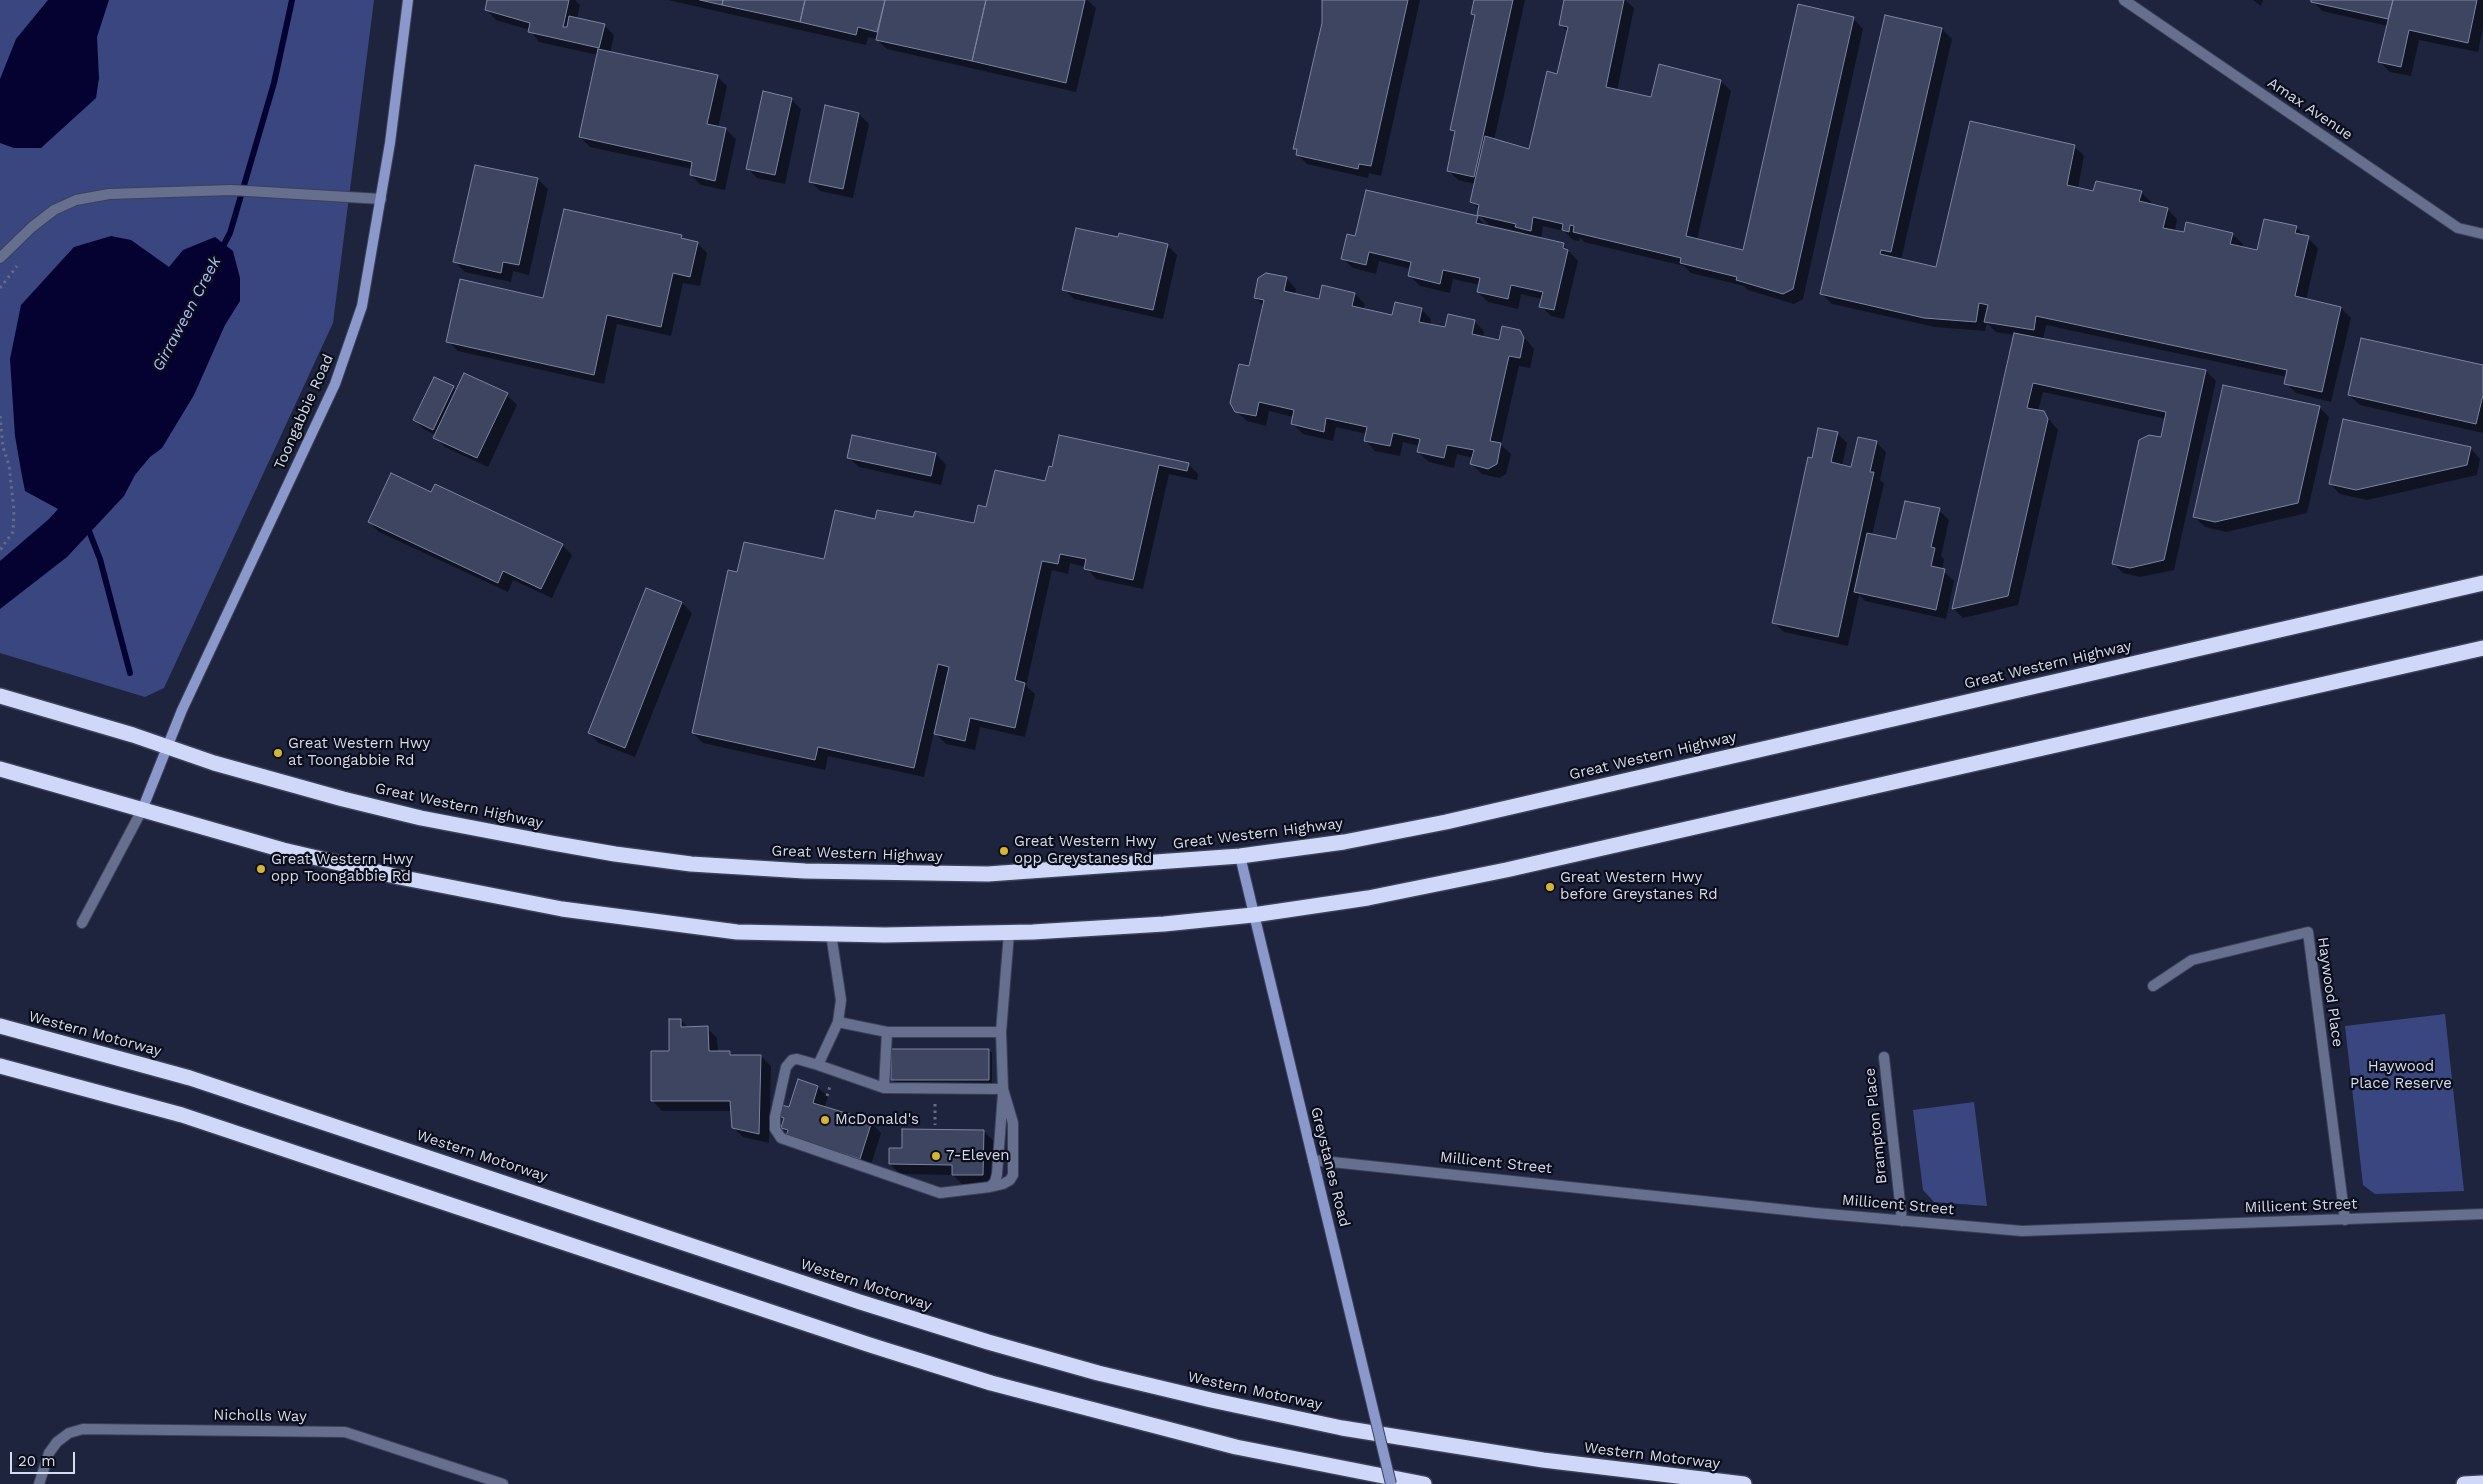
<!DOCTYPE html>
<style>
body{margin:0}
#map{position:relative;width:2483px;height:1484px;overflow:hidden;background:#1e243e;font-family:"Work Sans",sans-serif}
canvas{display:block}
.scale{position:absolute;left:10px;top:1452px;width:65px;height:22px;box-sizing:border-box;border:2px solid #d5daec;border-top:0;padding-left:6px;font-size:15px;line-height:18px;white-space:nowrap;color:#d5daec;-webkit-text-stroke:4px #0b0e1a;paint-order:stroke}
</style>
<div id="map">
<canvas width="2483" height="1484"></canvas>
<div class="scale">20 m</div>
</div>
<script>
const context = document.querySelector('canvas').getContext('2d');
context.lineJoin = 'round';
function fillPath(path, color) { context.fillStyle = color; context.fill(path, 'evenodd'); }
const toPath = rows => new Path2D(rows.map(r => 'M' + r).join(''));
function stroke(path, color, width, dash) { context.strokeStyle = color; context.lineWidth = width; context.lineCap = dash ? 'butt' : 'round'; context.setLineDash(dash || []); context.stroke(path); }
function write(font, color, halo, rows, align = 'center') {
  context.font = font + ' "Work Sans",sans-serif'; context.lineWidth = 4.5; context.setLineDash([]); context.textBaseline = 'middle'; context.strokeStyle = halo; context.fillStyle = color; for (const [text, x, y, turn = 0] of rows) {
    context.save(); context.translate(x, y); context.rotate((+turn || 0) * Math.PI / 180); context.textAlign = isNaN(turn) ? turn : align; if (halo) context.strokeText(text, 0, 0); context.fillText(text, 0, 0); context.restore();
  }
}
const green = toPath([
 [0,0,374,0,333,323,164,688,145,697,0,653],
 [2445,1014,2464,1191,2375,1194,2363,1185,2345,1026],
 [1974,1102,1987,1206,1934,1202,1923,1190,1913,1110]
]);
const water = toPath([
 [48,0,109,0,97,37,99,78,96,98,41,148,14,148,0,143,0,79,16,39],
 [111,236,131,240,169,267,183,250,215,237,233,251,240,278,240,301,225,325,194,395,162,448,150,457,135,475,124,496,67,557,0,609,0,561,49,519,58,509,25,491,22,476,15,436,10,359,21,305,74,247]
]);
const shadow = toPath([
 [488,0,575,0,580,5,577,19,604,25,614,35,610,53,717,76,727,86,718,128,725,129,736,139,725,190,701,185,691,175,692,169,590,147,580,137,598,55,539,42,530,30,496,20,486,9],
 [668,0,1087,0,1096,8,1076,92,887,49,876,39,868,37,866,45],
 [1325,0,1420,0,1381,176,1369,173,1368,178,1307,164,1297,154,1298,151,1295,148,1323,24,1322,7],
 [1475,0,1525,0,1494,140,1530,150,1558,75,1568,32,1560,24,1566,0,1625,0,1634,8,1617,91,1652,99,1721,81,1731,91,1697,240,1744,251,1853,18,1863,29,1803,299,1794,304,1748,290,1744,286,1691,273,1684,266,1584,242,1580,237,1579,241,1573,240,1564,231,1543,226,1541,239,1563,245,1578,261,1564,319,1551,316,1541,306,1542,299,1521,294,1518,309,1488,302,1478,292,1480,285,1453,279,1450,293,1420,286,1410,276,1411,269,1379,261,1376,274,1353,268,1342,258,1356,237,1477,217,1486,226,1526,236,1522,232,1489,225,1479,214,1480,210,1472,202,1476,184,1458,180,1448,170,1456,134,1451,129,1475,17,1472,13],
 [2253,0,2263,0,2261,6],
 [2312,0,2483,0,2483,28,2478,52,2419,40,2411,76,2390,72,2380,62,2388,26,2322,11],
 [1886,17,1942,29,1952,39,1901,260,1937,268,2074,146,2084,156,2078,188,2094,192,2141,192,2151,202,2151,205,2167,209,2177,219,2175,231,2185,234,2232,234,2243,244,2242,247,2258,251,2296,227,2318,248,2306,300,2341,308,2351,318,2331,402,2296,393,2286,383,2287,377,2046,325,2043,340,2206,371,2216,381,2174,570,2140,577,2123,573,2113,563,2162,438,2166,419,2043,392,2038,411,2043,412,2058,430,2018,605,1963,618,1953,608,2014,335,1996,332,1987,323,1985,331,1935,327,1832,304,1822,294],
 [791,99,801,109,785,184,757,178,747,168],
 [859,114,869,124,853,198,820,191,810,181],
 [476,166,538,179,548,189,529,275,513,271,511,282,465,272,455,262],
 [681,236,685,240,697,243,707,253,700,286,683,283,671,336,617,324,604,384,458,351,448,341],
 [1119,239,1167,245,1177,255,1163,319,1074,299,1064,289],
 [1286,278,1296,289,1295,295,1320,300,1355,294,1365,304,1363,310,1393,317,1421,309,1431,319,1430,325,1446,329,1474,321,1484,331,1483,338,1500,341,1519,331,1534,349,1530,368,1519,366,1501,445,1511,454,1506,474,1499,478,1482,474,1472,464,1473,458,1457,454,1454,468,1429,462,1418,452,1420,446,1403,442,1400,456,1375,451,1365,440,1367,434,1336,427,1333,441,1303,434,1293,424,1294,417,1269,411,1266,426,1247,421,1236,411,1250,367,1264,306,1255,298],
 [1284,284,1286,284,1284,297],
 [2483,367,2483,433,2360,405,2349,395],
 [453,387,457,391,507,395,517,405,488,467,445,447,435,437,436,435,425,430,414,420],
 [2319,407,2329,417,2307,513,2226,532,2205,527,2194,517],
 [1837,433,1847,443,1842,466,1852,468,1876,442,1886,452,1880,480,1884,484,1872,535,1897,540,1939,510,1949,520,1941,556,1944,559,1942,570,1954,581,1946,619,1865,601,1859,595,1848,646,1784,632,1773,622,1812,459],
 [1060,436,1188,464,1198,474,1197,480,1169,474,1143,589,1096,579,1086,567,1070,563,1068,574,1052,570,1026,686,1035,694,1025,737,980,727,975,750,946,744,934,732,924,777,828,756,825,770,703,743,693,733,738,573,825,561,876,520,914,519,975,525,987,508,1046,483,1053,468],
 [2470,448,2480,459,2477,475,2367,500,2340,494,2330,484],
 [936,454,946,465,941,485,859,467,848,457],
 [432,494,562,545,572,555,552,598,513,580,508,592,379,532,369,522],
 [647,589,682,603,692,613,635,757,599,743,589,733],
 [681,1020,688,1028,707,1028,717,1038,718,1052,730,1052,733,1056,761,1056,771,1066,769,1143,743,1137,733,1127,732,1111,662,1111,652,1100],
 [989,1050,992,1053,992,1083,895,1082,892,1079],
 [818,1087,828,1097,824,1108,871,1122,881,1133,870,1168,788,1134,782,1128,785,1120,780,1116],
 [983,1131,994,1141,993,1185,963,1185,953,1175,900,1174,890,1164,903,1149]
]);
const stream = toPath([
 [221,250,230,233,274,83,292,0],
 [87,526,100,559,130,673]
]);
const building = toPath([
 [487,0,569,0,563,27,567,27,569,16,605,24,599,48,528,32,530,23,485,10,487,0],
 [700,0,723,0,722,5,700,0],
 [723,0,805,0,800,22,722,5,723,0],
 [805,0,885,0,877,32,858,27,856,35,800,22,805,0],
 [885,0,986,0,972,61,876,40,885,0],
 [986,0,1085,0,1066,83,972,61,986,0],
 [1322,0,1408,0,1371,166,1359,164,1358,169,1296,155,1297,149,1293,149,1322,23,1322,0],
 [1474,0,1513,0,1474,177,1447,171,1455,131,1450,130,1475,15,1471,14,1474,0],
 [1564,0,1624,0,1606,87,1651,97,1659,64,1721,80,1686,236,1743,250,1798,4,1854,17,1793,289,1783,294,1736,280,1737,277,1680,263,1681,258,1573,232,1574,226,1570,225,1569,232,1562,230,1563,224,1533,217,1531,231,1515,227,1516,224,1477,215,1479,205,1470,202,1485,136,1529,149,1547,71,1557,74,1568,27,1559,25,1564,0],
 [2311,0,2393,0,2388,19,2311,2,2311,0],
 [2393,0,2477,0,2468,43,2409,30,2401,67,2378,62,2393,0],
 [1885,15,1942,28,1891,252,1881,250,1880,254,1936,267,1970,121,2075,145,2067,185,2093,191,2096,181,2142,191,2139,201,2168,208,2163,228,2184,232,2186,222,2233,233,2230,244,2257,250,2264,219,2297,226,2295,233,2309,236,2295,296,2341,307,2322,392,2284,384,2287,370,2036,316,2034,330,1984,322,1988,305,1979,303,1976,322,1924,318,1820,294,1885,15],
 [598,49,718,75,707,124,726,128,715,181,690,175,692,162,579,137,598,49],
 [763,91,792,98,775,175,746,169,763,91],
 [825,105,859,113,843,189,809,182,825,105],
 [475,165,538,178,519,265,503,262,501,273,453,262,475,165],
 [1366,190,1478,216,1476,223,1564,243,1563,248,1568,250,1554,310,1539,307,1543,292,1511,285,1508,299,1477,292,1480,278,1443,270,1440,284,1408,276,1411,262,1369,252,1366,265,1341,259,1347,234,1355,236,1366,190],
 [564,209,682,235,681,238,698,242,690,277,673,273,661,327,607,315,594,375,446,342,460,279,543,298,564,209],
 [1076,228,1118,237,1119,233,1168,244,1153,310,1062,290,1076,228],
 [1266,273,1287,277,1284,291,1319,299,1322,285,1355,293,1352,306,1392,315,1395,302,1422,308,1419,322,1445,327,1448,314,1475,320,1472,334,1499,340,1502,326,1520,330,1524,338,1520,358,1509,356,1490,441,1501,443,1497,464,1488,469,1470,464,1474,450,1447,445,1444,458,1417,452,1420,439,1393,433,1390,446,1364,441,1367,427,1326,418,1324,432,1291,424,1294,410,1259,402,1256,416,1235,412,1230,403,1239,364,1249,366,1264,300,1254,298,1258,278,1266,273],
 [2014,333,2206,370,2164,560,2130,568,2112,564,2139,440,2149,435,2161,437,2166,412,2033,383,2027,408,2044,411,2048,419,2008,596,1952,609,2014,333],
 [2361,338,2483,365,2483,395,2476,424,2348,395,2361,338],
 [464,373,508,393,477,458,433,438,464,373],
 [434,377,454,386,433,430,413,420,434,377],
 [2223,385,2320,406,2298,503,2215,522,2193,517,2223,385],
 [2343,419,2471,447,2467,465,2356,490,2329,484,2343,419],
 [1818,428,1838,432,1831,462,1851,467,1858,437,1877,441,1870,472,1874,472,1838,637,1772,623,1808,457,1812,458,1818,428],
 [852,435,936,453,931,476,847,458,852,435],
 [1059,435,1189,463,1187,471,1159,465,1133,580,1084,569,1086,559,1060,554,1058,564,1042,561,1015,680,1025,683,1015,728,970,718,965,741,934,734,949,667,938,664,914,768,818,747,815,760,692,733,728,570,737,572,744,542,824,559,835,510,875,519,877,510,913,517,915,511,974,523,978,505,986,507,995,470,1045,481,1049,466,1052,467,1059,435],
 [391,473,431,492,435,484,563,544,541,589,503,571,498,583,368,522,391,473],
 [1905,501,1940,508,1931,547,1935,548,1931,566,1945,569,1936,610,1854,592,1867,533,1896,539,1905,501],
 [646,588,682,602,625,748,588,733,646,588],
 [669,1019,681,1019,681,1027,708,1026,709,1051,730,1051,730,1055,761,1055,759,1134,732,1128,730,1101,651,1101,651,1051,669,1051,669,1019],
 [891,1049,989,1049,989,1080,891,1080,891,1049],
 [798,1079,818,1086,813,1103,872,1121,860,1159,786,1136,788,1130,781,1128,784,1118,779,1116,782,1105,789,1107,798,1079],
 [902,1129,984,1130,983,1175,952,1175,952,1165,889,1164,889,1148,902,1148,902,1129]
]);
const path = toPath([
 [0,288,17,266],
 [0,416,3,447,9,465,14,511,13,532,0,550],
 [827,1096,830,1086],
 [935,1104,935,1125]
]);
const lane = toPath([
 [0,258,32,227,54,210,76,200,109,194,231,190,381,199],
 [82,923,142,810],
 [831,934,841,1000,838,1022],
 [1001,1032,887,1032,884,1088,1003,1089,1001,1032,1009,933],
 [818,1065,797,1059,792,1060,786,1067,775,1117,775,1129,781,1138,940,1193,990,1187,1003,1184,1010,1180,1013,1175,1013,1123,1003,1089],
 [884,1088,818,1065,838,1022,887,1032],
 [990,1187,995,1182,997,1174,1003,1093]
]);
const street = toPath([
 [2124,0,2458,228,2483,234],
 [2153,986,2192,960,2308,932,2345,1220],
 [1884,1057,1902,1221],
 [1313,1160,1816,1213,2022,1231,2483,1214],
 [39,1484,49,1453,57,1442,69,1433,83,1429,345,1432,503,1484]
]);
const secondary = toPath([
 [142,810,182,710,335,384,362,306,390,143,408,0],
 [1240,856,1359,1351]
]);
const highway = toPath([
 [0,696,133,735,214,763,343,799,421,818,552,843,615,854,691,864,805,871,988,874,1240,856,1344,842,1446,822,2483,583],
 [0,769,283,850,399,877,562,909,737,932,885,935,1033,932,1164,924,1253,915,1368,898,1506,870,2483,648],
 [0,1026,190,1078,860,1302,988,1342,1098,1373,1211,1400,1342,1428,1543,1460,1744,1484],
 [0,1066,182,1115,870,1345,991,1383,1236,1447,1424,1484],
 [2464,1484,2483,1483]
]);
const secondaryBridge = toPath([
 [1359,1351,1391,1484]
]);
const markers = [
 [278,753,5,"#d7b434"],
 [1004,851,5,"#d7b434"],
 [261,869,5,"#d7b434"],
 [1550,887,5,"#d7b434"],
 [825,1120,5,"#d7b434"],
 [936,1156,5,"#d7b434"]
];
const streetNames = [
 ["Amax Avenue",2310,109,34],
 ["Toongabbie Road",304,412,-66],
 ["Great Western Highway",2048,665,-13],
 ["Great Western Highway",1653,756,-13],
 ["Great Western Highway",459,806,12],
 ["Great Western Highway",1258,834,-7],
 ["Great Western Highway",857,854,2],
 ["Haywood Place",2330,992,82],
 ["Western Motorway",95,1034,15],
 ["Brampton Place",1876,1126,-96],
 ["Western Motorway",482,1156,18],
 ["Millicent Street",1496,1163,6],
 ["Greystanes Road",1330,1167,76],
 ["Millicent Street",1898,1205,5],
 ["Millicent Street",2301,1206,-2],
 ["Western Motorway",866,1285,18],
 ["Western Motorway",1255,1391,12],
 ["Nicholls Way",260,1416,1],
 ["Western Motorway",1652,1456,7]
];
const poiNames = [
 ["Great Western Hwy",288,744],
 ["at Toongabbie Rd",288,761],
 ["Great Western Hwy",1014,842],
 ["opp Greystanes Rd",1014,859],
 ["Great Western Hwy",271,860],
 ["opp Toongabbie Rd",271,877],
 ["Great Western Hwy",1560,878],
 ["before Greystanes Rd",1560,895],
 ["McDonald's",835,1120],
 ["7-Eleven",946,1156]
];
const parkNames = [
 ["Haywood",2401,1067],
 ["Place Reserve",2401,1084]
];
const waterNames = [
 ["Girraween Creek",187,314,-62]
];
fillPath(green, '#3a467f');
fillPath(water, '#050231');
fillPath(shadow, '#0007');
stroke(stream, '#050231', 6);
fillPath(building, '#3e4561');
stroke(building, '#7b84a3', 1);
stroke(lane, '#3b415a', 12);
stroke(street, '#3b415a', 12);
stroke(secondary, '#3b415a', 12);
stroke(highway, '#3b415a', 18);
stroke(path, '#656b82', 3, [2.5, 4]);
stroke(lane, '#666f8e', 10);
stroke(street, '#666f8e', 10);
stroke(secondary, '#8a98cb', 10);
stroke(highway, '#cfd8f8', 15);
stroke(secondaryBridge, '#3b415a', 12, []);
stroke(secondaryBridge, '#8a98cb', 10);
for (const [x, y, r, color] of markers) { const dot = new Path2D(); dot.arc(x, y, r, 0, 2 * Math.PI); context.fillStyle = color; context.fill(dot); stroke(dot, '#0b0e1a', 2); }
write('15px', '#d5daec', '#0b0e1a', streetNames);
write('15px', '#d5daec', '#0b0e1a', poiNames, 'left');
write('15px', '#d6dcf1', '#0b0e1a', parkNames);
write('italic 16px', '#adbdf8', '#0b0e1a', waterNames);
</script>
